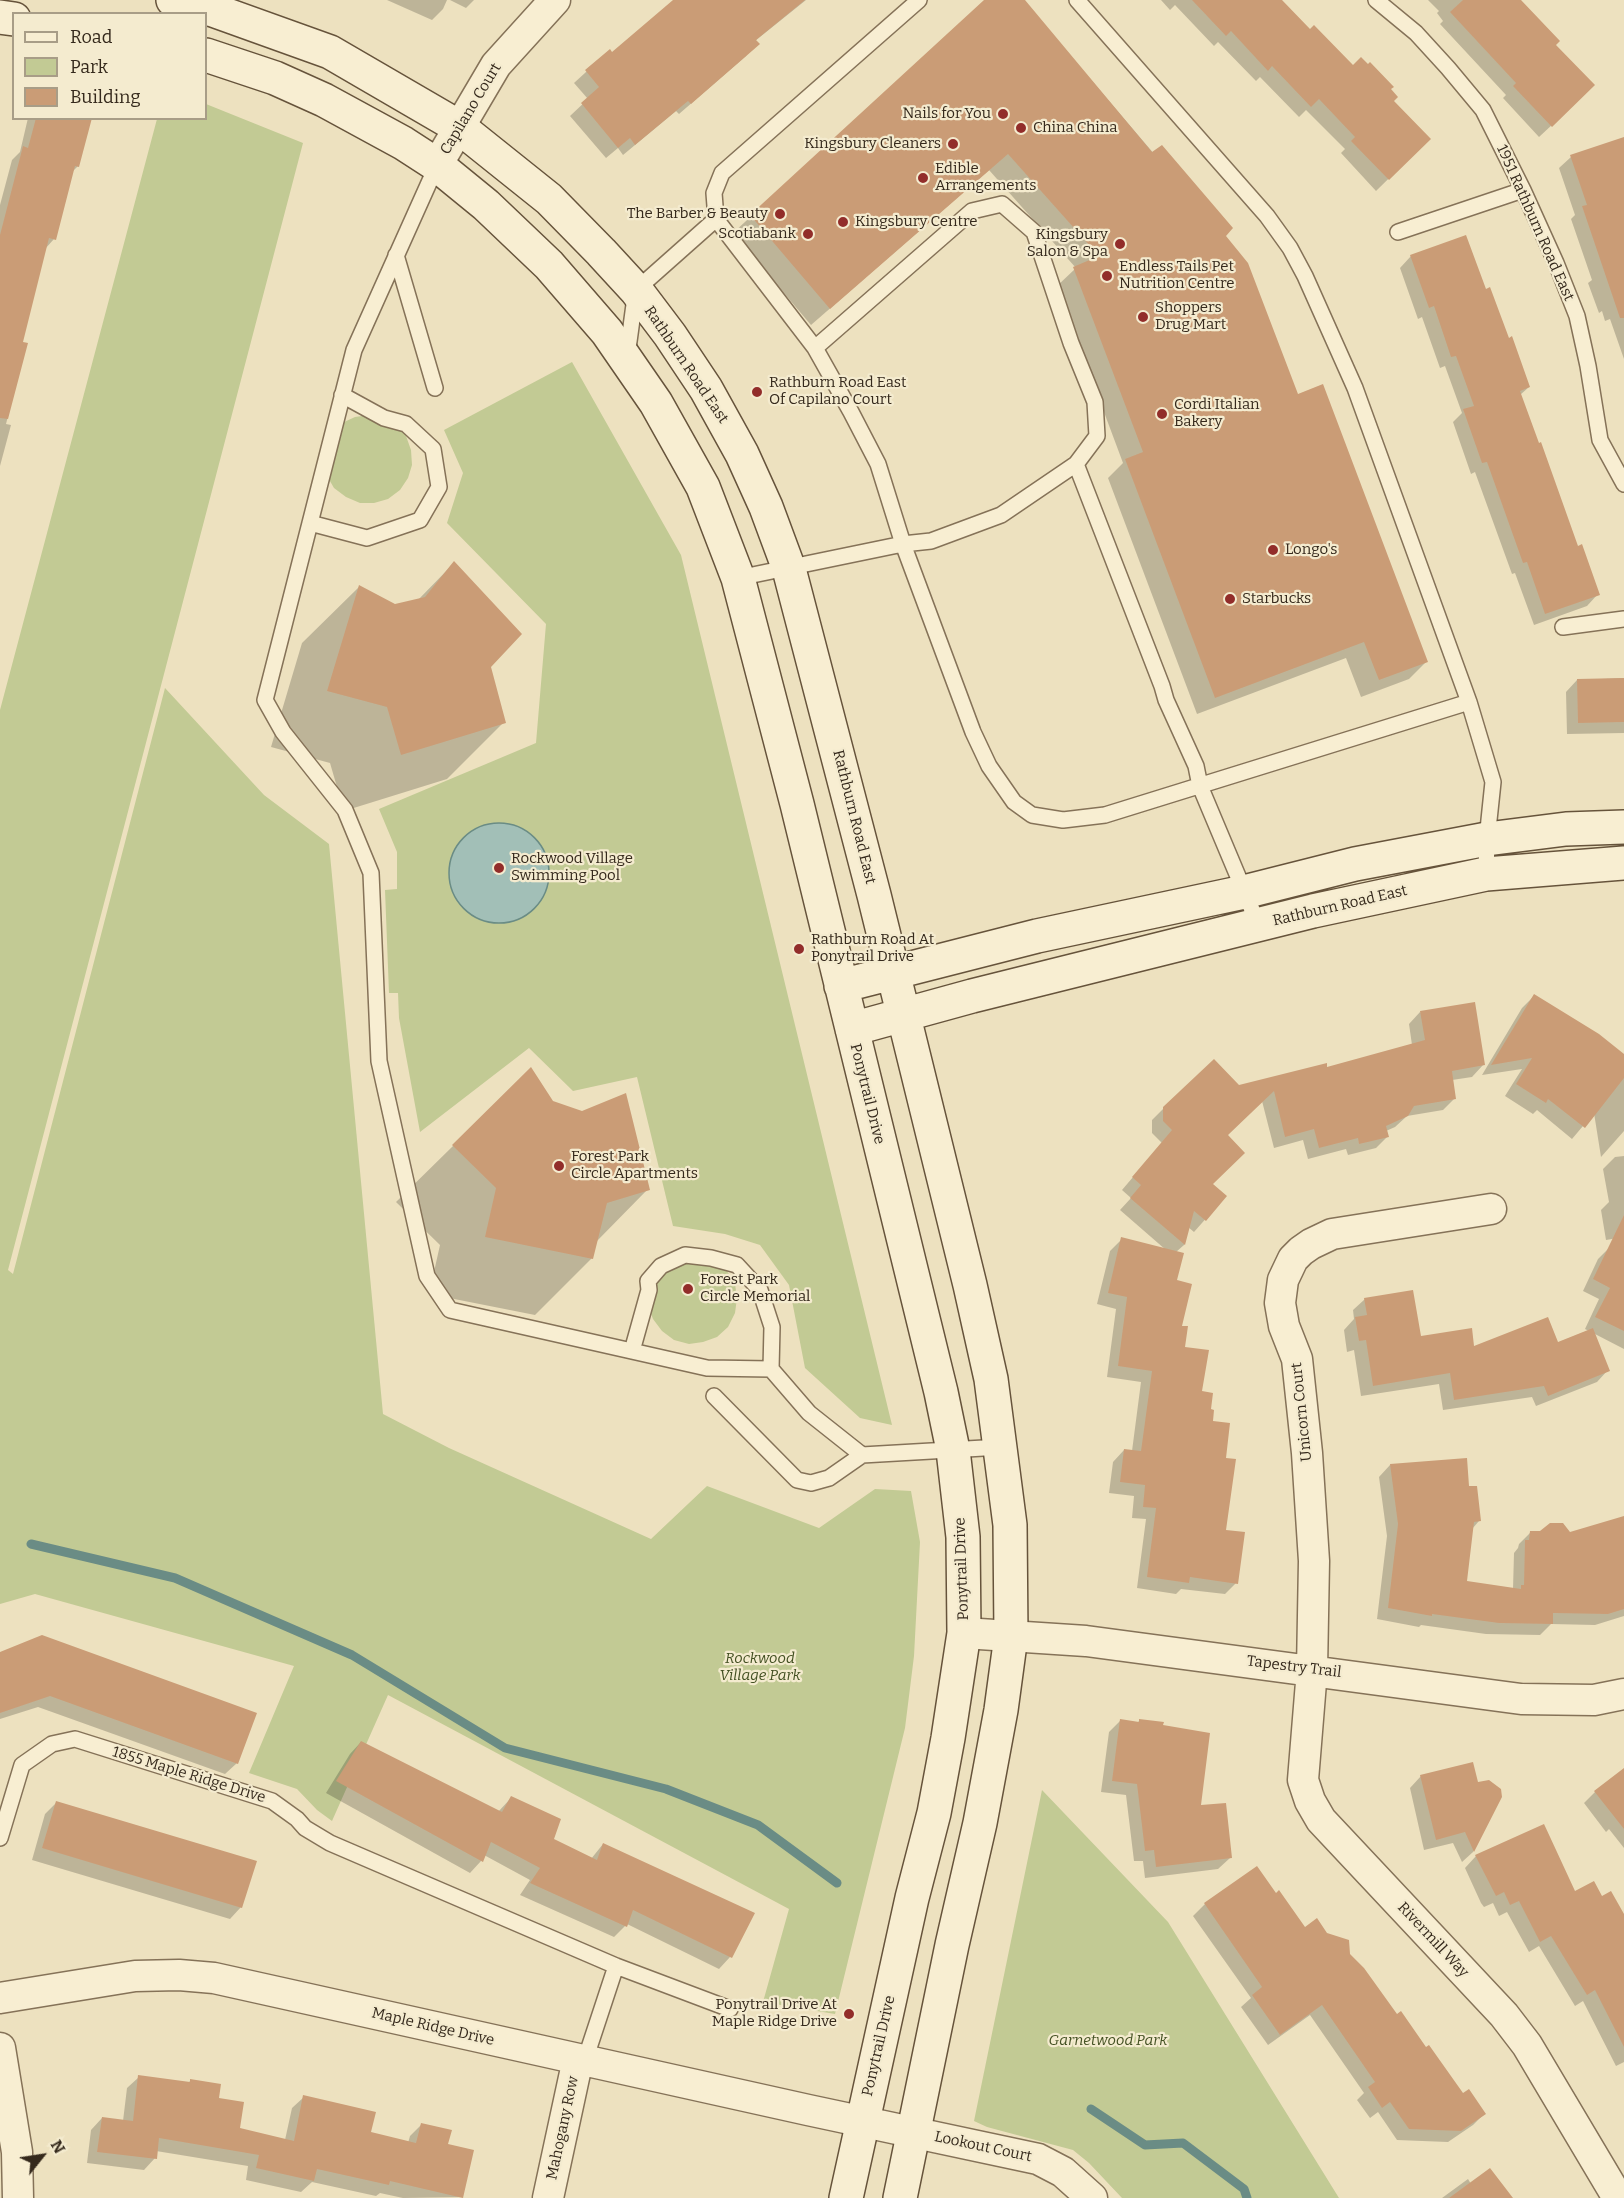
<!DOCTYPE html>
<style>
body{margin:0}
#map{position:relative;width:1624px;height:2198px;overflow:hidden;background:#ede1bf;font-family:Bitter,serif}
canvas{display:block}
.legend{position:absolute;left:12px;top:12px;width:195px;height:108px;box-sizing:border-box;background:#f4ebcf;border:2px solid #a89d87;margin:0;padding:8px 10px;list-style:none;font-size:18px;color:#35291c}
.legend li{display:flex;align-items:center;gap:12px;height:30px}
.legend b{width:30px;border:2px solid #a89d87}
.north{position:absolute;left:12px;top:2126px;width:60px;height:60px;-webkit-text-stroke:4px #f4ebcf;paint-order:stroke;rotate:60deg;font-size:16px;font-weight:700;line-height:24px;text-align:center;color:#35291c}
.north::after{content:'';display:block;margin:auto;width:21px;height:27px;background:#35291c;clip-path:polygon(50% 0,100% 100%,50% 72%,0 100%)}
</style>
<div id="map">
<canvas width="1624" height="2198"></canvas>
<ul class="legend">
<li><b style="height:8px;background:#f8eed2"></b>Road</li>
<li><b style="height:16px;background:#c2ca94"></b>Park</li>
<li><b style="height:16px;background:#ca9c76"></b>Building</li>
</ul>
<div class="north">N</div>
</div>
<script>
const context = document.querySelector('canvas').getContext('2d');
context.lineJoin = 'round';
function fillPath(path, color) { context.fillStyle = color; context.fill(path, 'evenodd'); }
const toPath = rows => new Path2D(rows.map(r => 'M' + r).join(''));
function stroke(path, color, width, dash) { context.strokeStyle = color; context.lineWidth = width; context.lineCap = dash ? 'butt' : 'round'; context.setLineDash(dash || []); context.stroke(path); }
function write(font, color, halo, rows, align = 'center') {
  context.font = font + ' Bitter,serif'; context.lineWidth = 4.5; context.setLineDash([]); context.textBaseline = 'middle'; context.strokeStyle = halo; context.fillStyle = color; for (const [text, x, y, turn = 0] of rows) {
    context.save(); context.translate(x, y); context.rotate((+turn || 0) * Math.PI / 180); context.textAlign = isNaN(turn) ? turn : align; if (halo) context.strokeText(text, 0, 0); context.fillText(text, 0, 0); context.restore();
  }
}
const green = toPath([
 [206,104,303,143,8,1270,13,1274,165,688,264,795,329,844,383,1414,449,1448,651,1539,707,1486,819,1528,875,1489,911,1491,920,1542,914,1656,905,1728,835,2014,763,2002,789,1909,388,1695,332,1821,317,1810,297,1789,249,1773,294,1666,35,1594,0,1604,0,710,157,119,206,118],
 [572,362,681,555,892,1425,860,1418,805,1368,789,1285,760,1245,725,1234,673,1226,637,1077,573,1091,529,1048,420,1132,399,1018,398,993,389,993,385,890,397,889,397,852,379,809,536,743,546,624,447,523,463,473,444,430],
 [369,415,397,425,406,436,411,450,412,465,408,478,400,490,388,499,374,503,360,503,346,497,334,488,327,476,342,423,355,417],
 [673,1259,716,1261,727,1271,735,1284,737,1298,735,1313,728,1327,717,1337,703,1342,689,1344,674,1340,662,1331,653,1319,648,1305,649,1290],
 [1042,1790,1168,1922,1339,2198,1122,2198,1089,2163,1073,2150,987,2127,974,2121]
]);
const water = toPath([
 '449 873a50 50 0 1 1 100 0a50 50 0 1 1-100 0Z'
]);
const shadow = toPath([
 [387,0,447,0,443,9,432,20],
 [450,0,474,0,466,8],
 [675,0,806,0,755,41,746,56,679,114,676,111,623,155,618,148,606,158,570,116,588,99,574,83,609,51,612,54],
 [986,0,1023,0,1224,236,1297,395,1426,662,1409,679,1361,697,1346,658,1197,714,1108,478,1123,463,1057,286,1076,268,989,170,811,325,733,233],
 [1161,0,1280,0,1310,31,1352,67,1389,89,1392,101,1429,139,1376,191,1341,153,1345,149,1306,110,1299,117,1260,77,1256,81,1218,42,1214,46,1175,5,1170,10],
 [1428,0,1521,0,1520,1,1554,45,1582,97,1539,137,1503,98,1506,95,1440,24,1443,21,1437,13,1439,11],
 [28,118,90,118,78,166,71,173,54,239,45,249,21,343,26,344,6,424,11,425,0,466,0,205,12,160,20,152],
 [1624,139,1624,359,1610,319,1605,321,1602,311,1599,313,1588,283,1592,280,1571,219,1575,215,1559,168,1571,157],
 [1411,256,1485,291,1529,387,1520,395,1577,548,1598,594,1587,606,1534,625,1515,573,1512,574,1475,472,1471,474,1453,422,1462,413,1445,366,1440,368,1422,317,1418,319,1400,268],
 [454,563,489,666,504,722,447,779,344,811,330,763,271,747,302,643,359,587,394,605,417,601],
 [1624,678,1624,733,1567,734,1566,692,1577,680],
 [1534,996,1624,1056,1624,1131,1601,1157,1594,1113,1572,1139,1537,1110,1533,1114,1505,1096,1522,1069,1482,1075,1522,1008],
 [1420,1012,1483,1065,1472,1077,1452,1080,1455,1098,1443,1110,1407,1116,1395,1127,1386,1131,1387,1137,1376,1148,1348,1155,1346,1149,1308,1159,1303,1140,1274,1148,1262,1101,1226,1135,1211,1184,1225,1197,1194,1232,1188,1227,1184,1245,1176,1252,1175,1281,1183,1349,1209,1411,1224,1459,1225,1531,1236,1583,1225,1594,1181,1589,1176,1594,1137,1588,1146,1519,1132,1518,1134,1496,1109,1493,1113,1462,1124,1450,1132,1451,1141,1382,1107,1377,1116,1309,1097,1304,1110,1251,1122,1239,1166,1250,1120,1210,1131,1198,1122,1190,1162,1143,1152,1133,1152,1120,1164,1108,1239,1087,1326,1068,1412,1045,1409,1024],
 [552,1103,648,1189,596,1242,592,1258,535,1315,429,1294,440,1245,396,1202,453,1146],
 [1624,1156,1624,1237,1606,1240,1601,1210,1609,1202,1603,1169,1615,1157],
 [1609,1248,1624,1255,1624,1349,1593,1333,1608,1370,1597,1382,1536,1406,1532,1397,1443,1410,1439,1384,1361,1396,1354,1350,1347,1352,1344,1330,1354,1319,1353,1310,1365,1299,1420,1338,1473,1348,1557,1344,1589,1331,1585,1329,1599,1299,1583,1291,1598,1259],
 [1390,1465,1468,1488,1479,1521,1472,1529,1466,1583,1513,1589,1514,1553,1518,1548,1519,1544,1530,1533,1570,1533,1624,1517,1624,1616,1595,1625,1551,1624,1540,1635,1486,1634,1421,1625,1419,1627,1377,1619,1387,1536,1379,1477],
 [0,1654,237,1763,225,1774,38,1707,0,1719],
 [1140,1720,1230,1858,1218,1869,1145,1878,1143,1861,1134,1861,1126,1795,1101,1792,1109,1732,1120,1721,1137,1723],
 [361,1742,498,1812,511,1798,552,1839,591,1859,603,1844,753,1914,730,1957,719,1969,627,1924,614,1937,520,1895,530,1880,484,1855,481,1861,470,1873,326,1793,350,1754],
 [1624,1772,1624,1848,1609,1829,1606,1832,1584,1803,1595,1792],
 [1421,1776,1501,1797,1473,1852,1462,1862,1453,1843,1424,1850,1410,1788],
 [56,1803,241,1907,230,1919,32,1860,45,1814],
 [1476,1856,1574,1893,1601,1898,1624,1917,1624,2062,1616,2066,1583,2001,1575,2006,1539,1946,1529,1952,1507,1912,1499,1916,1493,1903,1484,1907,1481,1903,1465,1868],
 [1256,1868,1275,1895,1304,1929,1326,1934,1348,1955,1462,2095,1484,2114,1473,2125,1448,2142,1397,2140,1378,2112,1370,2118,1357,2100,1364,2093,1310,2015,1268,2045,1241,2007,1251,1998,1193,1916,1205,1904],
 [139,2077,188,2083,191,2080,217,2099,238,2129,285,2140,292,2108,304,2097,370,2134,408,2143,410,2136,421,2125,447,2145,462,2197,403,2198,380,2193,376,2196,312,2182,301,2192,246,2180,248,2166,156,2151,155,2158,144,2170,87,2163,91,2130,102,2118,123,2121,127,2088],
 [1468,2179,1471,2184,1511,2198,1442,2198]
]);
const stream = toPath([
 [31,1544,175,1578,352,1655,505,1748,666,1789,758,1825,837,1883],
 [1091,2109,1145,2145,1183,2143,1244,2189,1247,2198]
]);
const building = toPath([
 [673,0,805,0,756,40,760,44,691,104,688,101,635,145,630,138,618,148,581,103,599,87,585,70,610,49,612,52],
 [984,0,1025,0,1152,152,1162,145,1233,228,1226,236,1248,263,1298,394,1323,384,1428,662,1379,680,1364,642,1215,698,1125,459,1143,452,1073,267,1099,256,1008,154,830,309,750,215],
 [1192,0,1282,0,1310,29,1314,25,1353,65,1361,57,1368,64,1370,62,1394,87,1391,89,1398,97,1394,101,1431,139,1389,180,1351,141,1355,137,1319,99,1311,107,1272,66,1268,71,1231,31,1226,36],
 [1463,0,1521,0,1560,41,1556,45,1595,85,1552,127,1513,86,1516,83,1450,12],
 [36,118,92,118,79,167,75,166,56,240,49,238,23,342,28,343,8,419,0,418,0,235,23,146,28,148],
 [1624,137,1624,318,1620,318,1582,206,1587,205,1570,155],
 [1466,235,1486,289,1490,287,1509,338,1512,336,1530,387,1520,391,1539,443,1541,442,1578,546,1582,544,1600,595,1545,614,1527,562,1523,563,1487,462,1482,463,1463,409,1474,406,1456,356,1451,357,1434,306,1429,308,1410,255],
 [454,561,522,634,491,667,506,723,401,755,387,707,327,691,359,585,395,604,425,597],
 [1624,678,1624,722,1578,723,1577,679],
 [1534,994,1599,1034,1624,1054,1624,1078,1585,1128,1548,1099,1546,1103,1516,1084,1532,1058,1491,1065],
 [1475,1002,1485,1065,1452,1071,1456,1099,1414,1106,1408,1116,1386,1126,1389,1137,1359,1144,1358,1138,1319,1148,1314,1129,1285,1137,1274,1091,1228,1135,1245,1153,1213,1184,1227,1196,1206,1221,1194,1211,1185,1245,1130,1198,1141,1185,1132,1177,1172,1130,1163,1121,1163,1107,1214,1059,1239,1085,1327,1063,1327,1067,1425,1040,1420,1011],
 [531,1067,553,1101,582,1111,626,1093,650,1190,607,1203,593,1259,485,1237,496,1188,452,1145],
 [1624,1215,1624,1331,1595,1317,1610,1288,1593,1279],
 [1121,1237,1184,1253,1177,1280,1192,1284,1182,1326,1188,1326,1185,1347,1209,1350,1202,1391,1213,1393,1211,1409,1214,1410,1213,1421,1230,1423,1226,1458,1236,1459,1226,1530,1245,1532,1238,1584,1190,1577,1189,1583,1147,1577,1156,1508,1143,1507,1145,1485,1120,1482,1124,1449,1141,1451,1152,1371,1118,1366,1127,1297,1108,1293],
 [1413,1290,1421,1336,1472,1328,1474,1346,1548,1317,1558,1342,1593,1328,1610,1371,1548,1396,1544,1386,1454,1400,1450,1373,1373,1386,1366,1340,1359,1341,1355,1317,1367,1315,1364,1298],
 [1467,1458,1469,1486,1477,1486,1481,1521,1474,1522,1467,1581,1521,1589,1521,1585,1524,1585,1525,1540,1529,1540,1530,1531,1540,1531,1550,1523,1563,1523,1570,1532,1624,1516,1624,1609,1608,1614,1553,1613,1553,1624,1499,1623,1432,1614,1432,1616,1388,1608,1398,1524,1390,1464],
 [42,1635,257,1713,238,1764,50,1696,0,1713,0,1652],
 [1120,1719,1139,1722,1139,1719,1164,1722,1163,1725,1210,1733,1201,1805,1226,1803,1232,1858,1156,1867,1154,1850,1145,1851,1137,1784,1112,1781],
 [361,1741,502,1812,511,1796,561,1819,554,1839,597,1860,603,1843,755,1913,732,1958,633,1910,627,1927,530,1883,540,1868,491,1842,483,1862,336,1781],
 [1473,1762,1478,1782,1489,1780,1501,1789,1502,1797,1474,1852,1465,1832,1436,1840,1420,1775],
 [1624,1768,1624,1829,1594,1791],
 [56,1801,257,1861,242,1908,42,1848],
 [1544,1824,1575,1891,1594,1881,1602,1896,1611,1891,1624,1914,1624,2047,1595,1990,1587,1995,1551,1936,1540,1942,1519,1901,1510,1905,1504,1892,1496,1896,1475,1855],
 [1257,1866,1276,1893,1279,1890,1305,1927,1317,1918,1327,1933,1349,1940,1350,1954,1364,1968,1397,2014,1401,2011,1426,2047,1429,2045,1463,2093,1469,2089,1486,2114,1461,2131,1409,2129,1390,2102,1382,2108,1368,2087,1375,2082,1322,2005,1280,2035,1252,1995,1262,1987,1204,1903],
 [138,2075,190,2082,190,2079,221,2084,219,2098,244,2102,240,2128,294,2141,303,2095,376,2112,371,2132,416,2143,421,2123,452,2130,448,2144,474,2150,463,2198,390,2181,389,2185,317,2169,314,2181,256,2168,259,2155,159,2138,157,2159,97,2152,102,2117,133,2121],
 [1490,2168,1513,2198,1449,2198]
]);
const lane = toPath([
 [1077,0,1267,216,1290,248,1305,276,1355,388,1469,702,1493,782,1487,839,1486,874],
 [1376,0,1416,33,1448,68,1483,110,1523,190,1556,263,1577,316,1588,366,1600,440,1624,484],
 [437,165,354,350,265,700,283,732,345,810,371,873,379,1061,427,1276,450,1310,707,1368,771,1369,809,1413,862,1455,1001,1447],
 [716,219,714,193,722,173,919,0],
 [1398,232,1523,190],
 [396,255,435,388],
 [815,348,972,211,1002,204,1034,232,1071,343,1095,402,1097,436,1076,464,1162,686,1166,700,1196,766,1200,786,1258,924],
 [627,356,636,290,716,219,815,348,851,412,878,464,903,544,973,732,989,766,1014,802,1032,815,1063,820,1105,815,1469,702],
 [310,523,367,538,420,520,439,487,433,449,406,424,384,418,342,395],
 [738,578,903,544,931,541,1001,515,1076,464],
 [1563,627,1624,619],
 [632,1351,649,1290,648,1281,661,1266,685,1255,711,1258,737,1265,760,1290,772,1327,771,1369],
 [714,1396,797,1480,811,1483,829,1478,862,1455],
 [0,1838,22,1765,52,1744,75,1739,272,1801,297,1819,305,1828,330,1843,616,1966,730,2009],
 [585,2060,616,1966]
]);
const street = toPath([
 [437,165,496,65,555,0],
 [1491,1209,1332,1234,1311,1244,1301,1251,1293,1259,1283,1280,1280,1303,1284,1326,1297,1359,1307,1453,1314,1561,1312,1670,1303,1780,1310,1801,1321,1820,1504,2015,1527,2045,1618,2198],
 [964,1633,1086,1641,1521,1699,1594,1700,1624,1694],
 [0,1998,135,1976,179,1975,214,1978,808,2110,1038,2159,1063,2172,1092,2198],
 [0,2048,17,2152,18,2198],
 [548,2198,578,2059]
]);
const secondary = toPath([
 [173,0,213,10,330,52,459,127,549,199,601,252,636,290,670,335,706,389,742,454,766,507,789,569,874,895,970,1285,991,1379,1010,1525,1011,1636,1001,1710,980,1823,952,1945,900,2198],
 [0,17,14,19],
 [206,55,275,78,324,100,403,143,437,165,486,205,549,265,607,332,656,403,703,487,738,578,797,804,941,1392,953,1450,963,1537,964,1633,948,1738,934,1813,912,1898,846,2198],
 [841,986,1037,936,1244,892,1355,864,1487,839,1566,829,1624,827],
 [852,1029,972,996,1313,911,1486,874,1624,863]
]);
const markers = [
 [1003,114,6,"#922d2a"],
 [1021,128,6,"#922d2a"],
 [953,144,6,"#922d2a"],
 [923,178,6,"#922d2a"],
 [780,214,6,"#922d2a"],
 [843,222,6,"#922d2a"],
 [808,234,6,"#922d2a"],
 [1120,244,6,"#922d2a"],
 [1107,276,6,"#922d2a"],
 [1143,317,6,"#922d2a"],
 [757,392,6,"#922d2a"],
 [1162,414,6,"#922d2a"],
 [1273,550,6,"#922d2a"],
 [1230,599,6,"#922d2a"],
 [499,868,6,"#922d2a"],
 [799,949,6,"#922d2a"],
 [559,1166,6,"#922d2a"],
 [688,1289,6,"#922d2a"],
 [849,2014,6,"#922d2a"]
];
const streetNames = [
 ["Capilano Court",471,109,-59],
 ["1951 Rathburn Road East",1535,223,66],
 ["Rathburn Road East",686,365,56],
 ["Rathburn Road East",854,817,76],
 ["Rathburn Road East",1340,906,-13],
 ["Ponytrail Drive",867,1094,76],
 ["Unicorn Court",1302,1412,-96],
 ["Ponytrail Drive",962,1569,-92],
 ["Tapestry Trail",1294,1667,7],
 ["1855 Maple Ridge Drive",189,1775,17],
 ["Rivermill Way",1433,1940,47],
 ["Maple Ridge Drive",433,2027,13],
 ["Ponytrail Drive",879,2046,-77],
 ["Mahogany Row",563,2128,-78],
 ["Lookout Court",983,2147,12]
];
const poiNames = [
 ["Nails for You",991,114,"right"],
 ["China China",1033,128],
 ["Kingsbury Cleaners",941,144,"right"],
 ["Edible",935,169],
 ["Arrangements",935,186],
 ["The Barber & Beauty",768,214,"right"],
 ["Kingsbury Centre",855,222],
 ["Scotiabank",796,234,"right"],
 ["Kingsbury",1108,235,"right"],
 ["Salon & Spa",1108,252,"right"],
 ["Endless Tails Pet",1119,267],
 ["Nutrition Centre",1119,284],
 ["Shoppers",1155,308],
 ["Drug Mart",1155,325],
 ["Rathburn Road East",769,383],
 ["Of Capilano Court",769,400],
 ["Cordi Italian",1174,405],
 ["Bakery",1174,422],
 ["Longo's",1285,550],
 ["Starbucks",1242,599],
 ["Rockwood Village",511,859],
 ["Swimming Pool",511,876],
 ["Rathburn Road At",811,940],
 ["Ponytrail Drive",811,957],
 ["Forest Park",571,1157],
 ["Circle Apartments",571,1174],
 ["Forest Park",700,1280],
 ["Circle Memorial",700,1297],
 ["Ponytrail Drive At",837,2005,"right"],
 ["Maple Ridge Drive",837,2022,"right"]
];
const parkNames = [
 ["Rockwood",760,1659],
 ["Village Park",760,1676],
 ["Garnetwood Park",1108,2041]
];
fillPath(green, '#c2ca94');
fillPath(water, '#a2bfb7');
stroke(water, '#6a8c85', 1.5);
fillPath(shadow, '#0003');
stroke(stream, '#6a8c85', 9);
fillPath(building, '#ca9c76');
stroke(lane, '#857258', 18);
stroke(street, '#857258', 33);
stroke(secondary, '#66533b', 36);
stroke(lane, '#f8eed2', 15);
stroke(street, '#f8eed2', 30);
stroke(secondary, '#f8eed2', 33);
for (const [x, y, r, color] of markers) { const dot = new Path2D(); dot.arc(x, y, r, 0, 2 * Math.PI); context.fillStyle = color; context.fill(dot); stroke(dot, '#f4ebcf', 2); }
write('15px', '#35291c', '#f4ebcf', streetNames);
write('15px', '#35291c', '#f4ebcf', poiNames, 'left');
write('italic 15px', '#445123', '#f4ebcf', parkNames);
</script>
